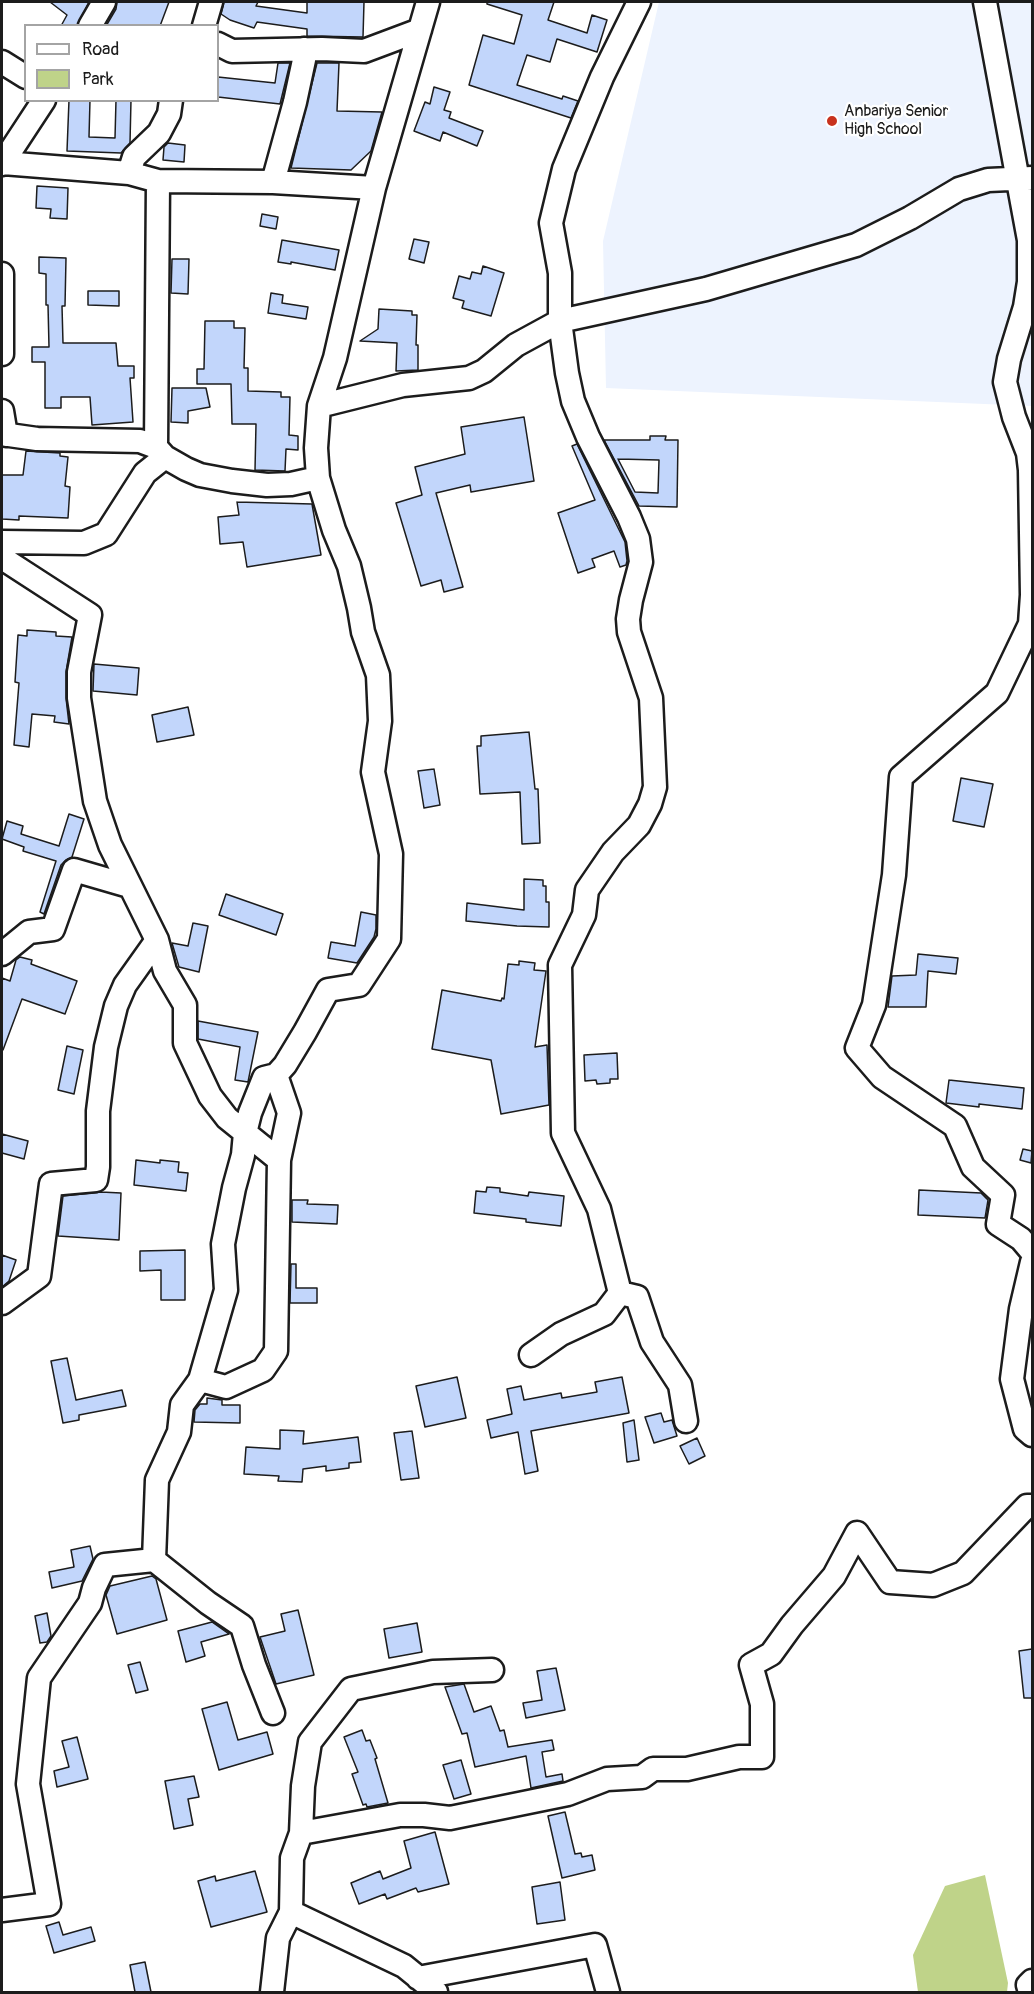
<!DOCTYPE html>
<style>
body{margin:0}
#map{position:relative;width:1034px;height:1994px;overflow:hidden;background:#fff;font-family:Pangolin,sans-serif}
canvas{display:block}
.frame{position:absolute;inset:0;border:3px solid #1c1c1c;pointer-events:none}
.legend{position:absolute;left:24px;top:24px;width:195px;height:78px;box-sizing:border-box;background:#fff;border:2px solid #a4a4a4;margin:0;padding:8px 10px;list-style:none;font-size:18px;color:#1c1c1c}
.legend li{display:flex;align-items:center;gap:12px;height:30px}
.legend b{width:30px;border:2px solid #a4a4a4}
</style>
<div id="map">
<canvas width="1034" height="1994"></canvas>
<div class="frame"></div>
<ul class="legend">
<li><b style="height:8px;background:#fff"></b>Road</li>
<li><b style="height:16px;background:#bfd389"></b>Park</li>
</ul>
</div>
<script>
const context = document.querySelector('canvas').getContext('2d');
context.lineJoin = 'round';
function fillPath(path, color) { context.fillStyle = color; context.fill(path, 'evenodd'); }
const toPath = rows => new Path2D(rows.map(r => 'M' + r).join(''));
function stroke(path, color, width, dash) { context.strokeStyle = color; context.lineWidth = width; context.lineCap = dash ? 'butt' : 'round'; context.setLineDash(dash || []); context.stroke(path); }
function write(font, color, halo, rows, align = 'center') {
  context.font = font + ' Pangolin,sans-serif'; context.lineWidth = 4.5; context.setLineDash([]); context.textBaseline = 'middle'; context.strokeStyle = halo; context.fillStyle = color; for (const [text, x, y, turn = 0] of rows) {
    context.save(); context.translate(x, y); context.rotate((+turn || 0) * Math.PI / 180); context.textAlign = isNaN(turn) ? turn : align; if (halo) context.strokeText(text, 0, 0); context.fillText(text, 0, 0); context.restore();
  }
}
const built = toPath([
 [659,2,1032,2,1032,406,606,388,603,241]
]);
const green = toPath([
 [985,1875,1008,1983,1007,1992,918,1992,913,1955,945,1886]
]);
const building = toPath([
 [50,2,89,2,77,26,61,26,67,15,50,2],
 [117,2,169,2,160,26,106,26,116,9,117,2],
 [224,2,258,2,256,6,307,13,307,2,364,2,363,37,307,36,307,29,257,22,254,28,230,20,221,14,224,2],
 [487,2,554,2,548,20,587,33,592,15,607,20,597,52,557,39,550,62,527,55,517,85,562,99,563,96,578,101,571,118,469,85,483,35,514,44,522,15,487,4,487,2],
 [278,63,290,63,280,104,218,97,218,77,275,83,278,63],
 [317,63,339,63,337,111,382,112,371,151,351,170,291,168,317,63],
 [434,87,450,92,444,110,451,112,449,118,483,131,477,146,443,132,440,141,414,131,425,102,430,104,434,87],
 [69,100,90,100,89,137,115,138,116,100,131,100,130,143,121,153,67,151,69,100],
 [168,143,185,145,184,162,163,160,164,147,168,143],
 [37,186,68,188,67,219,50,218,51,209,36,208,37,186],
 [262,214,278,217,276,229,260,226,262,214],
 [414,239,429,242,424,263,409,259,414,239],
 [282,240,339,250,335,270,291,262,291,264,278,262,282,240],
 [39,257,66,258,65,306,62,306,63,343,116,343,118,366,134,366,134,378,130,378,133,422,92,425,90,397,61,397,61,408,45,408,45,362,32,362,32,347,49,347,48,305,46,305,46,274,39,273,39,257],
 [172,259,189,259,188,294,171,293,172,259],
 [483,266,504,273,491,316,462,308,464,301,453,298,459,276,470,279,472,272,481,274,483,266],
 [88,291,119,291,119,306,88,305,88,291],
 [271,293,283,295,282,303,308,307,306,319,268,313,271,293],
 [379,309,412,311,412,315,417,315,416,345,418,345,418,370,396,371,397,343,360,341,378,329,379,309],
 [205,321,234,321,234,328,245,328,244,368,248,368,248,391,281,392,281,397,290,397,289,435,298,436,298,450,286,449,285,471,255,470,256,424,232,424,231,384,197,384,197,369,204,369,205,321],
 [172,388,206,388,210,407,188,411,188,423,171,422,172,388],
 [524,417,534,481,471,492,470,485,436,493,463,587,444,592,441,580,421,586,396,503,422,495,415,467,465,454,461,427,524,417],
 [650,436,666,436,665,440,678,440,677,507,639,506,604,440,650,440,650,436],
 [618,459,659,460,658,493,635,492,618,459],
 [577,444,625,542,627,561,626,565,620,567,614,551,592,559,595,567,578,573,558,513,595,500,572,446,577,444],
 [26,451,60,453,60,456,68,457,65,486,70,487,68,518,19,516,19,520,2,519,2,475,23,475,26,451],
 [237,502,312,504,321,555,247,567,243,542,220,544,218,517,239,515,237,502],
 [27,630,56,632,56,636,72,637,66,672,66,698,69,724,54,722,55,716,32,714,29,747,14,745,19,683,15,682,18,635,27,636,27,630],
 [94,664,139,668,137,695,93,691,94,664],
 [188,707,194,735,157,742,152,715,188,707],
 [529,732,535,789,538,789,540,843,522,844,520,792,480,794,477,746,481,746,481,736,529,732],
 [434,769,440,805,424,808,418,771,434,769],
 [961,778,993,784,984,827,953,821,961,778],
 [69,814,84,819,72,857,66,860,61,865,44,914,40,912,56,861,23,851,24,847,2,839,7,821,23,826,21,834,59,846,69,814],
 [524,879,543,880,543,886,546,886,546,902,549,902,549,927,517,926,466,921,467,903,524,910,524,879],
 [226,894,283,914,276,935,219,915,226,894],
 [361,912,376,915,376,929,374,937,357,963,328,958,331,942,355,946,361,912],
 [193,923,208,926,199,972,179,967,172,943,188,946,193,923],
 [918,954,958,958,956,974,928,971,926,1007,888,1007,892,976,916,975,918,954],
 [20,957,32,960,31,964,77,981,65,1014,22,999,3,1050,2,1050,2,978,10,981,16,960,20,957],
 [519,961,535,963,534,970,546,971,535,1047,547,1045,549,1105,501,1114,491,1060,432,1049,442,990,501,1001,502,998,504,999,508,964,519,965,519,961],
 [198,1021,258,1032,248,1082,235,1080,240,1047,198,1039,198,1021],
 [67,1046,83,1050,74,1094,58,1090,67,1046],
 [617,1053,618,1079,610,1079,610,1083,597,1084,596,1080,585,1081,584,1055,617,1053],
 [949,1080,1024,1088,1022,1109,979,1104,979,1107,946,1103,949,1080],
 [2,1134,28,1141,24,1159,2,1153,2,1134],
 [1023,1149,1032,1151,1031,1163,1020,1160,1023,1149],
 [136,1160,160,1163,160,1160,179,1162,178,1172,188,1173,186,1191,134,1185,136,1160],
 [487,1187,500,1188,500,1192,528,1196,529,1192,564,1196,561,1226,526,1222,526,1219,474,1213,476,1191,486,1192,487,1187],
 [919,1190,981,1193,988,1200,985,1218,918,1215,919,1190],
 [101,1192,121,1193,119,1240,58,1236,63,1196,101,1192],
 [292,1200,308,1200,307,1204,338,1205,337,1224,292,1222,292,1200],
 [185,1250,185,1300,161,1300,161,1270,140,1271,140,1251,185,1250],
 [2,1255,16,1260,9,1281,2,1287,2,1255],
 [291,1264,296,1264,296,1288,317,1288,317,1303,290,1303,291,1264],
 [67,1358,76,1400,122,1390,126,1406,79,1415,79,1420,63,1423,51,1361,67,1358],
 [457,1377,466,1418,425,1427,416,1386,457,1377],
 [622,1377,629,1413,531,1431,538,1471,525,1474,518,1432,491,1438,487,1420,512,1414,507,1389,521,1386,524,1400,561,1393,562,1398,597,1392,595,1382,622,1377],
 [207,1398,222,1400,222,1405,240,1405,240,1423,194,1422,195,1410,200,1404,207,1404,207,1398],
 [661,1413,664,1422,672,1420,677,1436,654,1443,645,1417,661,1413],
 [634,1420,639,1460,627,1462,623,1423,634,1420],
 [280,1430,304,1431,303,1444,358,1437,361,1462,349,1463,349,1468,326,1471,326,1466,303,1469,302,1482,278,1481,279,1476,244,1474,246,1447,280,1449,280,1430],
 [412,1431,419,1478,401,1480,394,1433,412,1431],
 [697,1438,705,1456,689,1464,680,1446,697,1438],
 [90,1546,93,1559,82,1581,52,1588,49,1572,74,1567,71,1550,90,1546],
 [152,1576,156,1579,167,1620,117,1634,106,1595,110,1586,152,1576],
 [298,1610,314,1675,276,1684,260,1637,285,1631,281,1614,298,1610],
 [47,1613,51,1636,47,1642,40,1643,35,1616,47,1613],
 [212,1622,229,1634,201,1642,205,1656,186,1662,178,1631,212,1622],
 [417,1623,422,1652,389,1658,384,1629,417,1623],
 [1032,1649,1032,1698,1024,1698,1019,1651,1032,1649],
 [140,1662,148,1690,136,1693,128,1665,140,1662],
 [556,1668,565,1710,526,1718,523,1703,542,1700,537,1671,556,1668],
 [464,1684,474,1712,491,1706,500,1731,504,1730,508,1747,552,1740,554,1750,542,1752,546,1777,562,1774,563,1781,531,1788,526,1756,475,1767,467,1733,462,1734,445,1687,464,1684],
 [227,1702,238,1740,267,1732,273,1754,219,1770,202,1709,227,1702],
 [362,1730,366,1741,370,1740,377,1758,375,1759,388,1803,367,1807,366,1804,363,1805,352,1774,358,1772,344,1737,362,1730],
 [77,1737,88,1779,57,1787,54,1771,69,1767,62,1741,77,1737],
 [461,1760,471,1794,454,1799,443,1765,461,1760],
 [194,1776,199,1797,188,1799,193,1825,174,1829,165,1781,194,1776],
 [565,1812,575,1854,581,1853,582,1857,592,1855,595,1870,562,1878,548,1816,565,1812],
 [435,1832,449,1884,418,1892,416,1888,387,1899,385,1894,359,1904,351,1883,380,1871,383,1879,411,1868,404,1841,435,1832],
 [255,1871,267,1912,211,1927,198,1881,215,1876,216,1881,255,1871],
 [560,1882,565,1920,537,1924,532,1887,560,1882],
 [59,1922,63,1935,91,1927,95,1941,54,1953,46,1926,59,1922],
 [145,1962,151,1992,135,1992,130,1965,145,1962]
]);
const minor = toPath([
 [639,2,602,77,564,169,551,223,560,273,560,321,567,373,573,401,588,437,629,517,638,539,641,562,631,600,628,619,629,632,651,698,655,787,650,804,639,825,613,852,587,890,584,915,560,965,563,1133,599,1209,620,1293,637,1297,652,1342,680,1385,686,1421],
 [985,2,1029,240,1029,282,1025,307,1009,359,1005,382,1014,417,1028,453,1030,470,1032,595,1030,624,997,693,901,777,894,875,874,1005,857,1048,882,1077,955,1126,973,1167,1003,1195,998,1224,1021,1239,1032,1252],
 [90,26,104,2],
 [204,26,211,2],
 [218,44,232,51,322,49,364,51,420,30],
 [2,62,26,77],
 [3,163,129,173,158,181,273,182,374,188],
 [2,164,44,100],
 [129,173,134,157,159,133,169,114,171,100],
 [273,182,295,102,304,60,304,49],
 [2,274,2,354],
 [319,406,403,385,469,378,484,371,516,345,560,321,706,289,856,245,910,218,959,189,988,180,1032,178],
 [2,411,6,435],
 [2,434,37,439,140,441,156,447,165,457,186,469,200,475,232,481,267,485,291,484,318,478],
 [156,447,158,181],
 [2,542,84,543,106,534,145,473,165,457],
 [2,558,90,615,79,672,79,698,95,801,110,845,157,940,165,971,185,1005,185,1043,210,1096,227,1118,279,1160,276,1351,263,1370,226,1387,200,1380],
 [2,954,29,932,53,929,74,870,129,886],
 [279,1160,289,1113,276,1075,285,1065,305,1032,328,990,359,985,389,939,391,854,373,772,380,721,378,675,363,632,359,608,349,566,334,530,318,478,316,448,319,406,335,358,374,188,428,2],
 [1032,1262,1021,1309,1012,1379,1025,1429,1032,1435],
 [2,1303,39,1276,51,1184,96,1180,98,1167,98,1111,106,1047,116,1006,125,985,157,940],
 [531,1355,561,1334,604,1314,620,1293],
 [154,1560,157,1480,179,1432,182,1405,200,1380,226,1290,223,1244,234,1188,243,1155,245,1133,250,1113,264,1078,276,1075],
 [301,1833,400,1815,424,1815,450,1818,568,1794,607,1779,642,1777,653,1769,687,1769,739,1757,762,1757,762,1704,751,1665,771,1654,792,1625,834,1576,857,1533,890,1582,933,1585,963,1573,1027,1506,1032,1506],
 [2,1910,49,1904,28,1784,39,1678,90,1603,94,1588,105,1565,154,1560,208,1603,242,1626,254,1665,273,1713],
 [291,1912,404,1966,436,1992],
 [418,1978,595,1945,608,1992],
 [272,1992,278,1938,291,1912,292,1858,301,1833,303,1786,310,1742,351,1689,433,1672,492,1670],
 [1030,1992,1028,1985,1032,1981]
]);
const markers = [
 [832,121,6,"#c8321e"]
];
const poiNames = [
 ["Anbariya Senior",844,112],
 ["High School",844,130]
];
fillPath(built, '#edf3fe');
fillPath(green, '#bfd389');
fillPath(building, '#c2d6fb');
stroke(building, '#1c1c1c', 1.5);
stroke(minor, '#1c1c1c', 27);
stroke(minor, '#fff', 22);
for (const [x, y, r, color] of markers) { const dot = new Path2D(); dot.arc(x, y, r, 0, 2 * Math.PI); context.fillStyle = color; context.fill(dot); stroke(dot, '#fff', 2); }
write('16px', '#1c1c1c', '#fff', poiNames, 'left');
</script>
